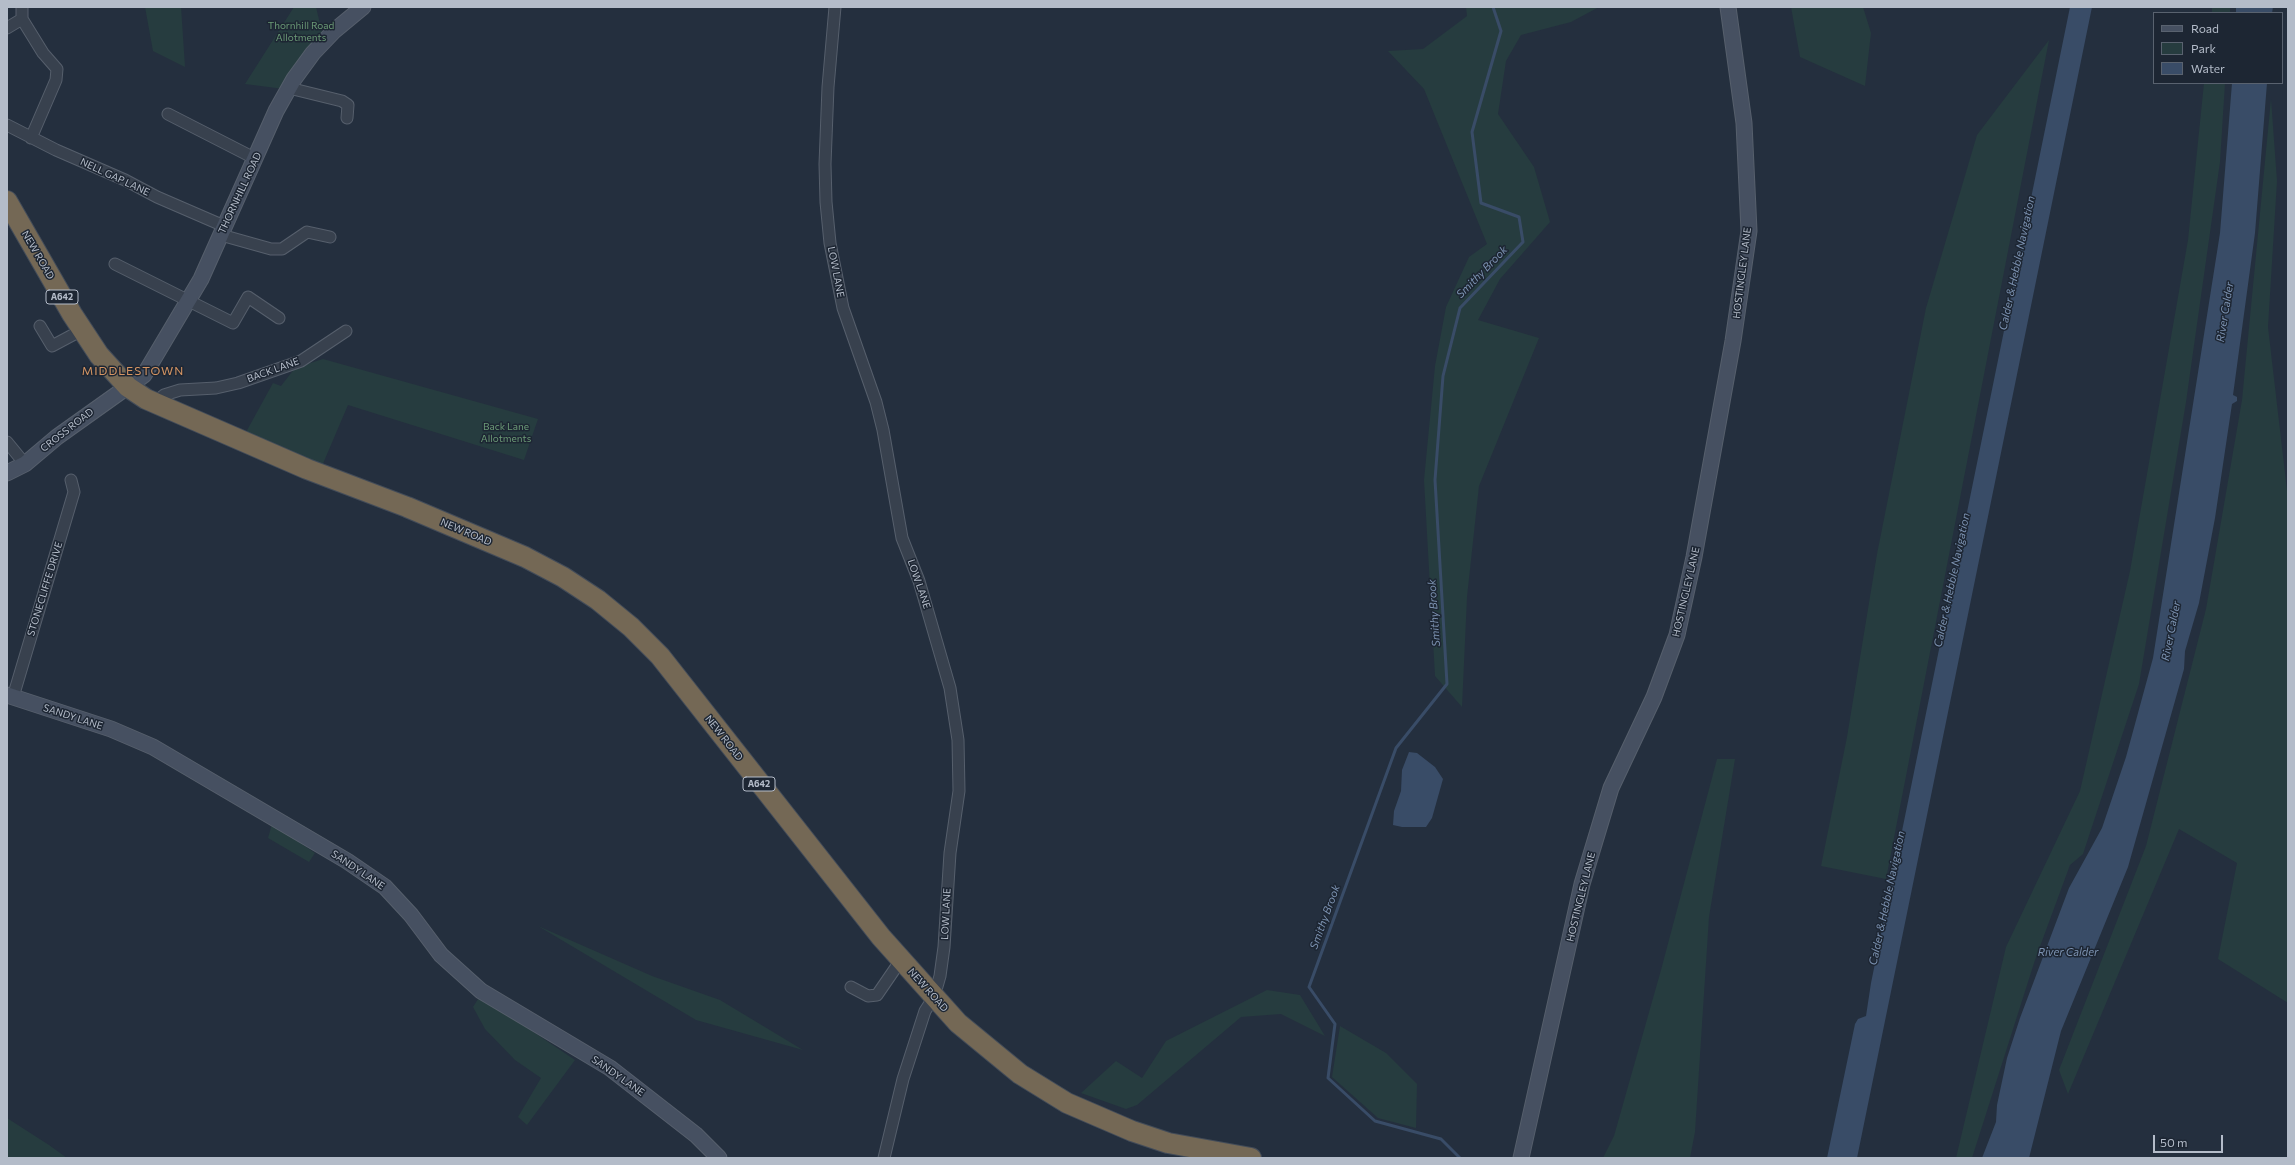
<!DOCTYPE html>
<style>
body{margin:0}
#map{position:relative;width:2295px;height:1165px;overflow:hidden;background:#242f3e;font-family:Commissioner,sans-serif}
canvas{display:block}
.frame{position:absolute;inset:0;border:8px solid #b4bcc9;pointer-events:none}
.legend{position:absolute;left:2153px;top:12px;width:130px;height:72px;box-sizing:border-box;background:#1d2633;border:1px solid #59626f;margin:0;padding:5px 7px;list-style:none;font-size:12px;color:#b4bcc9}
.legend li{display:flex;align-items:center;gap:8px;height:20px}
.legend b{width:20px;border:1px solid #59626f}
.scale{position:absolute;left:2153px;top:1135px;width:70px;height:18px;box-sizing:border-box;border:2px solid #b4bcc9;border-top:0;padding-left:5px;font-size:12px;line-height:14px;white-space:nowrap;color:#b4bcc9;-webkit-text-stroke:3px #1d2633;paint-order:stroke}
</style>
<div id="map">
<canvas width="2295" height="1165"></canvas>
<div class="frame"></div>
<ul class="legend">
<li><b style="height:5px;background:#465061"></b>Road</li>
<li><b style="height:11px;background:#263c3f"></b>Park</li>
<li><b style="height:11px;background:#394c67"></b>Water</li>
</ul>
<div class="scale">50 m</div>
</div>
<script>
const context = document.querySelector('canvas').getContext('2d');
context.lineJoin = 'round';
function fillPath(path, color) { context.fillStyle = color; context.fill(path, 'evenodd'); }
const toPath = rows => new Path2D(rows.map(r => 'M' + r).join(''));
function stroke(path, color, width, dash) { context.strokeStyle = color; context.lineWidth = width; context.lineCap = dash ? 'butt' : 'round'; context.setLineDash(dash || []); context.stroke(path); }
function write(font, color, halo, rows, align = 'center') {
  context.font = font + ' Commissioner,sans-serif'; context.lineWidth = 3; context.setLineDash([]); context.textBaseline = 'middle'; context.strokeStyle = halo; context.fillStyle = color; for (const [text, x, y, turn = 0] of rows) {
    context.save(); context.translate(x, y); context.rotate((+turn || 0) * Math.PI / 180); context.textAlign = isNaN(turn) ? turn : align; if (halo) context.strokeText(text, 0, 0); context.fillText(text, 0, 0); context.restore();
  }
}
const green = toPath([
 [145,7,181,7,185,67,153,51],
 [294,7,316,7,323,36,284,89,245,84],
 [1466,7,1599,7,1571,22,1521,35,1506,61,1498,114,1534,167,1550,222,1500,279,1478,320,1539,338,1479,486,1467,597,1462,707,1435,676,1424,480,1435,366,1446,307,1469,257,1487,244,1424,89,1388,51,1423,49,1467,16],
 [1791,7,1863,7,1871,33,1865,86,1800,57],
 [2212,7,2230,7,2230,13,2212,13],
 [2049,40,1886,879,1821,866,1847,737,1877,554,1926,308,1977,135],
 [2204,83,2225,83,2220,162,2186,402,2139,684,2083,854,2070,865,2035,960,1972,1158,1956,1158,2006,947,2080,791,2130,571,2188,240],
 [2271,99,2277,181,2268,327,2288,499,2288,1003,2218,959,2237,863,2179,829,2068,1094,2059,1070,2146,846,2206,609,2242,400],
 [323,359,538,419,524,460,348,405,322,466,245,434,273,383,281,386,295,368],
 [1717,759,1735,759,1709,917,1695,1132,1690,1158,1603,1158,1614,1136,1661,970],
 [272,824,315,853,309,862,268,838],
 [538,926,652,976,720,1000,803,1050,696,1020],
 [1267,990,1300,995,1325,1036,1281,1014,1241,1017,1137,1105,1126,1109,1081,1093,1116,1061,1142,1078,1166,1041],
 [480,996,575,1060,527,1125,518,1117,541,1078,515,1060,485,1029,473,1007],
 [1340,1026,1386,1053,1417,1084,1416,1128,1378,1118,1332,1077],
 [7,1118,49,1145,67,1158,7,1158]
]);
const water = toPath([
 [2070,7,2092,7,1857,1158,1827,1158,1855,1024,1858,1019,1866,1016,1871,983],
 [2236,7,2273,7,2272,13,2236,13],
 [2232,83,2267,83,2255,233,2233,395,2237,397,2237,401,2232,404,2215,518,2199,603,2185,651,2184,669,2128,867,2061,1031,2029,1158,1982,1158,1996,1122,1997,1105,2007,1058,2020,1018,2069,888,2102,828,2126,757,2153,658,2220,233],
 [1409,752,1417,753,1435,767,1443,779,1432,818,1426,827,1402,827,1393,825,1394,811,1401,791,1402,770]
]);
const stream = toPath([
 [1460,1158,1441,1139,1375,1121,1328,1078,1335,1024,1309,987,1396,748,1447,684,1435,480,1443,376,1460,308,1523,242,1519,217,1481,203,1472,132,1501,31,1493,7]
]);
const street = toPath([
 [22,7,22,19,43,53,57,69,56,80,31,138],
 [835,7,828,87,825,164,826,202,830,243,843,308,876,402,883,430,902,538,919,581,950,688,958,740,959,791,950,853,944,947,940,976,934,997,925,1011,903,1079,884,1158],
 [7,28,22,19],
 [289,88,342,101,348,105,347,118],
 [168,114,256,159],
 [7,125,56,150,125,180,157,197,224,226],
 [221,235,271,249,282,249,307,232,330,237],
 [115,264,233,323,248,297,279,318],
 [40,326,52,346,82,330],
 [154,403,164,395,180,390,216,388,238,383,301,361,346,331],
 [7,442,25,464],
 [13,697,74,492,71,480],
 [851,987,868,996,877,995,901,960]
]);
const secondary = toPath([
 [7,473,25,464,57,437,144,375,201,279,276,111,294,79,313,53,334,31,363,7],
 [7,695,111,729,153,747,347,861,385,887,411,915,441,955,481,991,610,1068,696,1135,719,1158],
 [1521,1158,1582,884,1611,788,1654,697,1677,635,1694,557,1733,341,1749,231,1744,123,1728,7]
]);
const highway = toPath([
 [7,201,72,314,99,355,128,387,146,399,307,469,407,507,525,557,563,577,598,600,631,627,660,656,881,937,958,1023,1020,1074,1067,1103,1132,1131,1168,1143,1251,1158]
]);
const shields = [
 [62,297,32],
 [759,784,32]
];
const shieldNames = [
 ["A642",62,297],
 ["A642",759,784]
];
const parkNames = [
 ["Thornhill Road",301,26],
 ["Allotments",301,38],
 ["Back Lane",506,427],
 ["Allotments",506,439]
];
const streetNames = [
 ["NELL GAP LANE",115,177,25],
 ["THORNHILL ROAD",240,193,-65],
 ["NEW ROAD",38,255,60],
 ["LOW LANE",836,272,79],
 ["HOSTINGLEY LANE",1742,273,-83],
 ["BACK LANE",273,370,-20],
 ["CROSS ROAD",67,430,-38],
 ["NEW ROAD",466,532,23],
 ["LOW LANE",919,584,71],
 ["STONECLIFFE DRIVE",45,589,-73],
 ["HOSTINGLEY LANE",1686,592,-77],
 ["SANDY LANE",73,717,18],
 ["NEW ROAD",724,738,52],
 ["SANDY LANE",358,870,34],
 ["HOSTINGLEY LANE",1581,897,-76],
 ["LOW LANE",946,914,-87],
 ["NEW ROAD",928,990,48],
 ["SANDY LANE",618,1076,35]
];
const waterNames = [
 ["Calder & Hebble Navigation",2017,263,-78],
 ["Smithy Brook",1482,272,-46],
 ["River Calder",2225,312,-81],
 ["Calder & Hebble Navigation",1952,580,-78],
 ["Smithy Brook",1434,613,-94],
 ["River Calder",2171,631,-79],
 ["Calder & Hebble Navigation",1887,898,-78],
 ["Smithy Brook",1325,917,-70],
 ["River Calder",2068,952]
];
const quarterNames = [
 ["MIDDLESTOWN",133,371]
];
fillPath(green, '#263c3f');
fillPath(water, '#394c67');
stroke(stream, '#394c67', 3);
stroke(street, '#565f6c', 13);
stroke(secondary, '#565f6c', 17);
stroke(highway, '#434c59', 22);
stroke(street, '#38414e', 11);
stroke(secondary, '#465061', 15);
stroke(highway, '#746855', 20);
for (const [x, y, w] of shields) { const box = new Path2D(); box.roundRect(x - w / 2, y - 7, w, 14, 3); context.fillStyle = '#1d2633'; context.fill(box); stroke(box, '#b4bcc9', 1); }
write('bold 9px', '#b4bcc9', null, shieldNames);
write('10px', '#6b9a76', '#1d2633', parkNames);
write('10px', '#b4bcc9', '#1d2633', streetNames);
write('italic 11px', '#7c92b1', '#1d2633', waterNames);
context.letterSpacing = '1px';
write('12px', '#d59563', '#1d2633', quarterNames);
context.letterSpacing = '0px';
</script>
